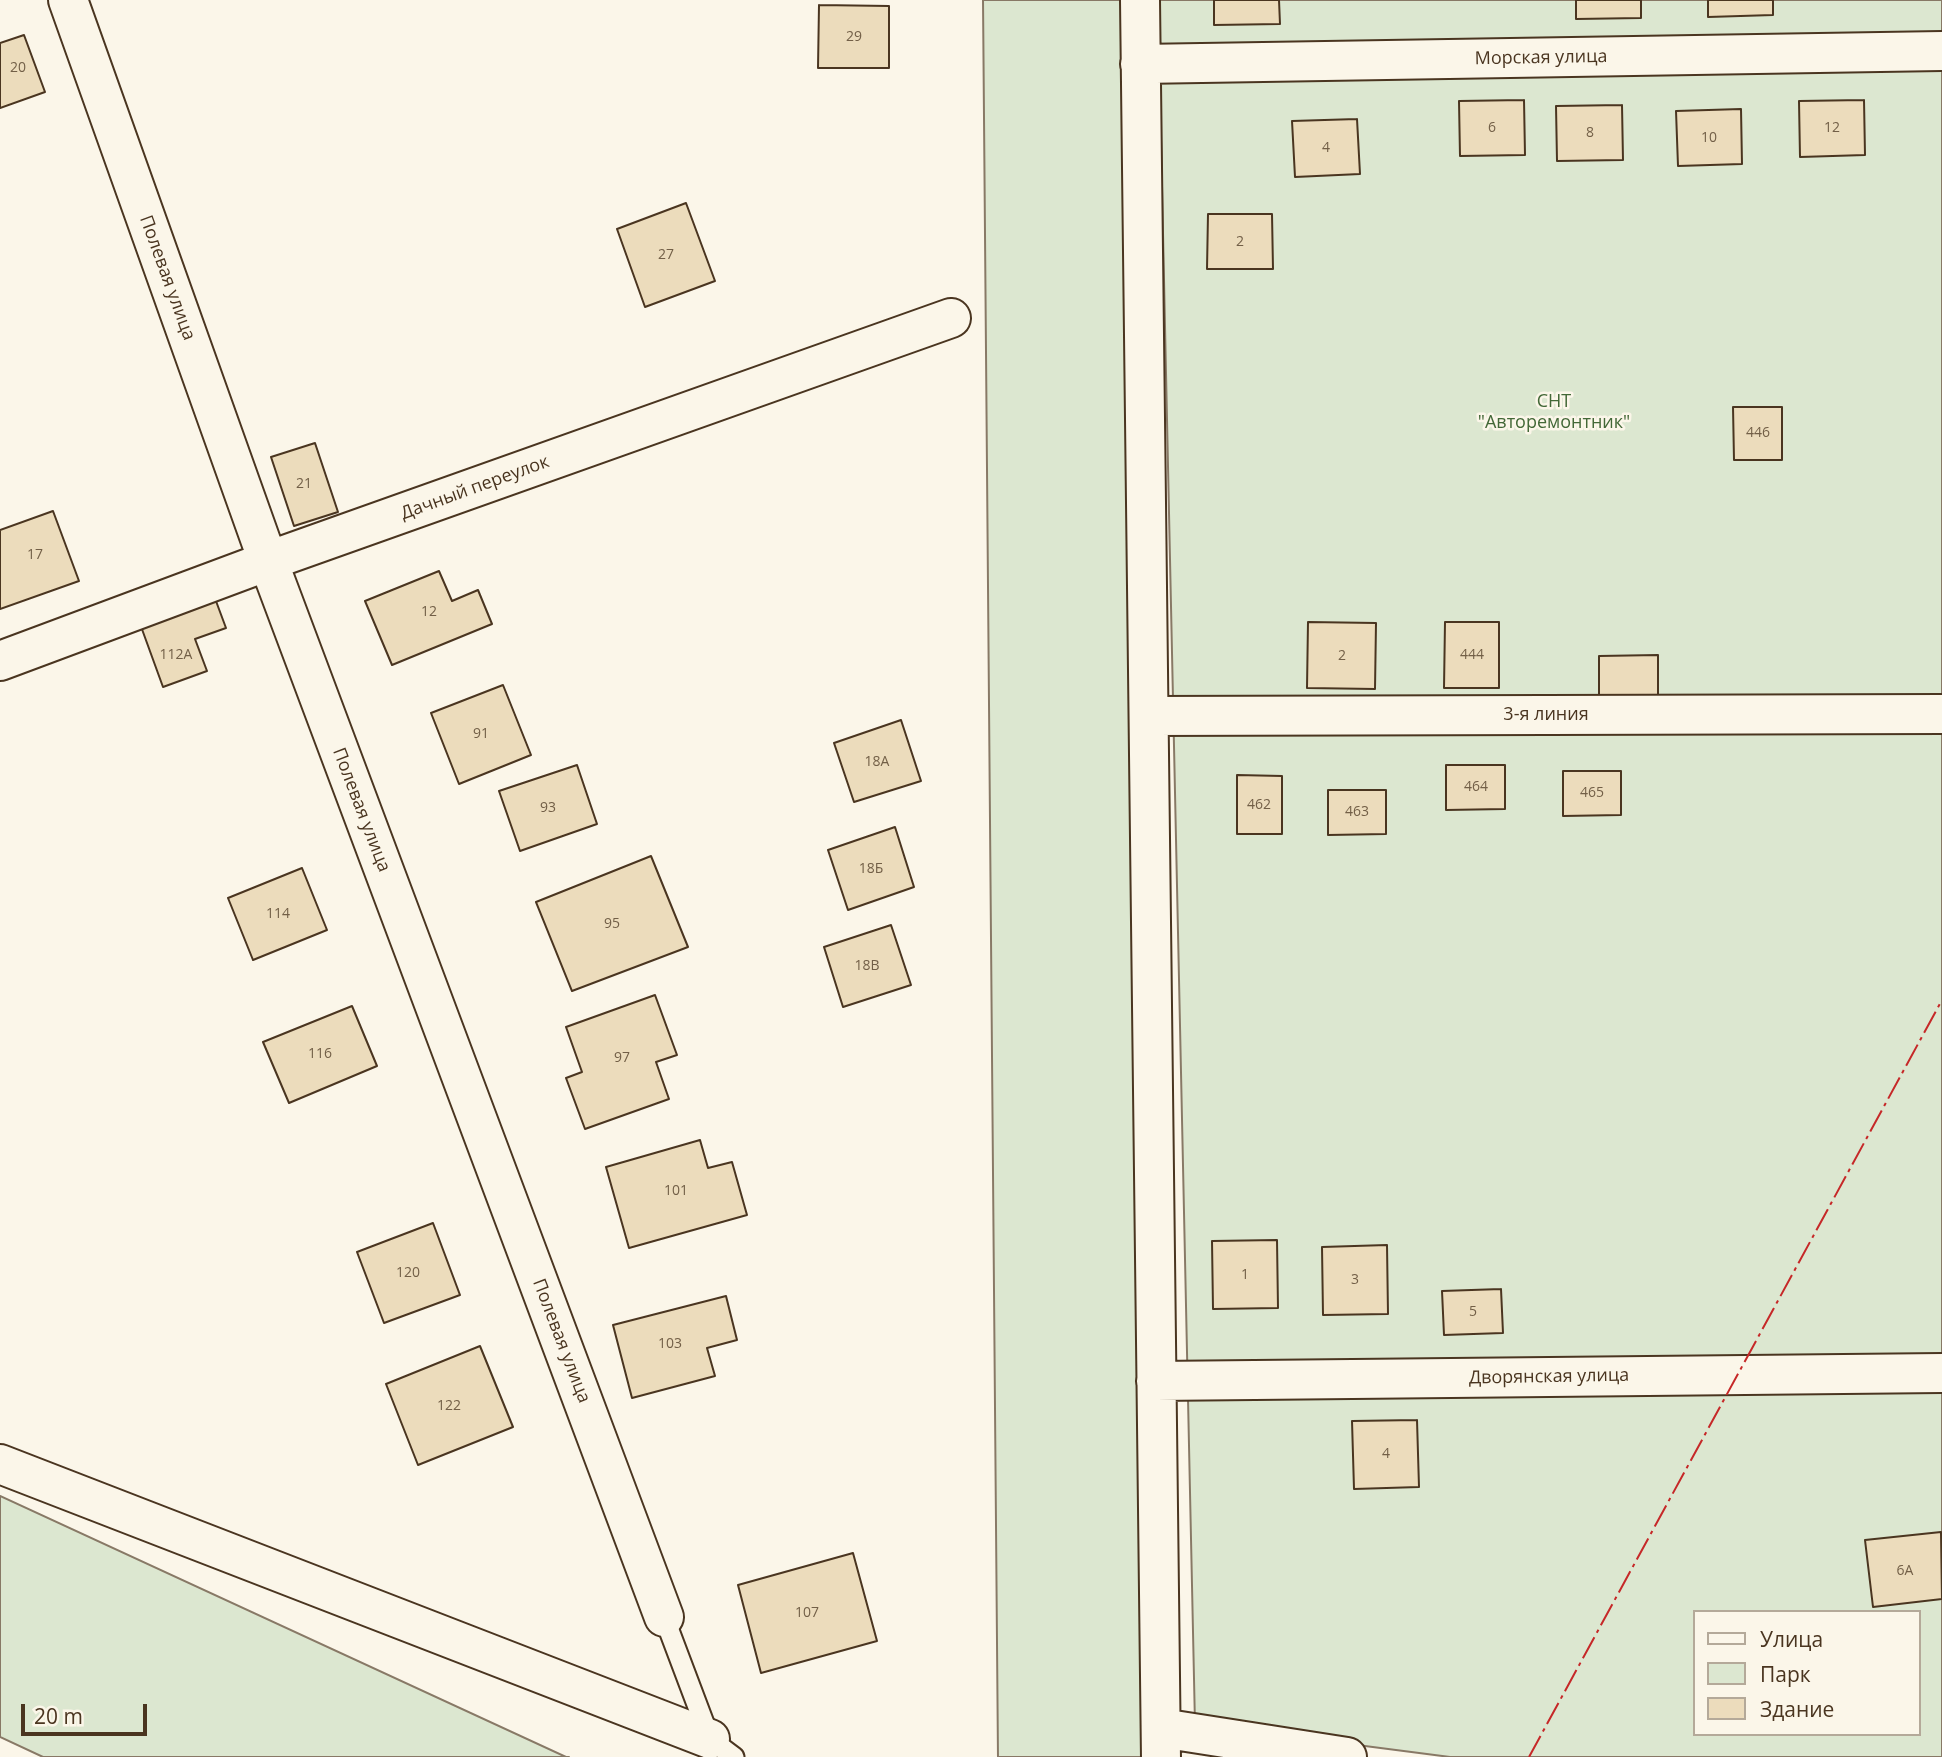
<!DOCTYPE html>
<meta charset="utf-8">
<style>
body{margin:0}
#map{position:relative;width:1942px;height:1757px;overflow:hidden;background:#fbf6e9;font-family:"Open Sans",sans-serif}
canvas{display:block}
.legend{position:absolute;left:1693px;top:1610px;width:228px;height:126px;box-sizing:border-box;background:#fbf6e9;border:2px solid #b4a999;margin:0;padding:9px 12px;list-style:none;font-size:21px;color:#4a3520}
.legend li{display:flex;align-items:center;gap:14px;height:35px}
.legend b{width:35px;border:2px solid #b4a999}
.scale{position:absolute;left:21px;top:1704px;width:126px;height:32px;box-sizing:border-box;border:4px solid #4a3520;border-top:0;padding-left:9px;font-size:21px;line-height:24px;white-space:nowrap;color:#4a3520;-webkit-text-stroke:5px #fbf6e9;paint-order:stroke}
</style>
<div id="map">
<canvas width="1942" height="1757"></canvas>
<ul class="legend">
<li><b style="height:9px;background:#fbf6e9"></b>Улица</li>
<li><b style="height:19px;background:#dce7d0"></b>Парк</li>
<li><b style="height:19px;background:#ecdcbc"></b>Здание</li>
</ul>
<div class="scale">20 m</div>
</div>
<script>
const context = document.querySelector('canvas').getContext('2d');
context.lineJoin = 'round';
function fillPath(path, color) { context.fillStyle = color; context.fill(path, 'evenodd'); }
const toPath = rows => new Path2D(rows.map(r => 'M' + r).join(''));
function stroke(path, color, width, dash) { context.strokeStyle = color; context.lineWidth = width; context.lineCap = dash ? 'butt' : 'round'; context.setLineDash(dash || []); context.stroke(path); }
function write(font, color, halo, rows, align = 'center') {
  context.font = font + ' "Open Sans",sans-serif'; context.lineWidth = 5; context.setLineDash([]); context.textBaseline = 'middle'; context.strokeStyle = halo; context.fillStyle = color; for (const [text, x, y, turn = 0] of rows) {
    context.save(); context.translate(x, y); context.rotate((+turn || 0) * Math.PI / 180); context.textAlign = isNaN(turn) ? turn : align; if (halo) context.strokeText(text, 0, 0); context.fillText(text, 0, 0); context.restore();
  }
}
const green = toPath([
 [983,0,1126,0,1143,1757,998,1757,983,0],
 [1158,0,1942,0,1942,1757,1450,1757,1195,1724,1158,0],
 [1695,1612,1919,1612,1919,1734,1695,1734,1695,1612],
 [0,1496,566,1757,569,1757,43,1757,0,1737,0,1496]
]);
const building = toPath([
 [1214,0,1279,0,1280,24,1214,25,1214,0],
 [1576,0,1641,0,1641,18,1576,19,1576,0],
 [1708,0,1773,0,1773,15,1708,17,1708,0],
 [819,5,889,6,889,68,818,68,819,5],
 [24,35,45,92,0,108,0,43,24,35],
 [1524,100,1525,155,1460,156,1459,101,1524,100],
 [1864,100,1865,155,1800,157,1799,101,1864,100],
 [1622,105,1623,160,1557,161,1556,106,1622,105],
 [1741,109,1742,164,1678,166,1676,111,1741,109],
 [1357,119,1360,174,1295,177,1292,121,1357,119],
 [686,203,715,281,645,307,617,229,686,203],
 [1208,214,1272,214,1273,269,1207,269,1208,214],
 [1733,407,1782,407,1782,460,1734,460,1733,407],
 [315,443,338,512,294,526,271,457,315,443],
 [53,511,79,581,0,609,0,530,53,511],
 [439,571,452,601,478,590,492,624,392,665,365,601,439,571],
 [213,593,226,628,195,639,207,671,163,687,139,621,213,593],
 [1308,622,1376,623,1375,689,1307,688,1308,622],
 [1445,622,1499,622,1499,688,1444,688,1445,622],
 [1658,655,1658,700,1599,700,1599,656,1658,655],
 [503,685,531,755,459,784,431,713,503,685],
 [901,720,921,781,854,802,834,743,901,720],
 [577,765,597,824,520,851,499,791,577,765],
 [1446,765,1505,765,1505,809,1446,810,1446,765],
 [1563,771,1621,771,1621,815,1563,816,1563,771],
 [1237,775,1282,776,1282,834,1237,834,1237,775],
 [1328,790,1386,790,1386,834,1328,835,1328,790],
 [895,827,914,887,848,910,828,850,895,827],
 [651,856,688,947,572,991,536,902,651,856],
 [302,868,327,930,253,960,228,898,302,868],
 [891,925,911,985,843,1007,824,947,891,925],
 [655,995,677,1055,656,1062,669,1099,585,1129,566,1078,582,1072,566,1027,655,995],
 [352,1006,377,1066,289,1103,263,1042,352,1006],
 [700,1140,708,1168,732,1162,747,1215,629,1248,606,1167,700,1140],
 [433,1223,460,1295,384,1323,357,1252,433,1223],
 [1277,1240,1278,1308,1213,1309,1212,1241,1277,1240],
 [1387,1245,1388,1314,1323,1315,1322,1247,1387,1245],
 [1501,1289,1503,1333,1444,1335,1442,1291,1501,1289],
 [726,1296,737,1340,707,1348,715,1376,632,1398,613,1325,726,1296],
 [480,1346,513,1427,418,1465,386,1384,480,1346],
 [1417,1420,1419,1487,1354,1489,1352,1421,1417,1420],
 [1941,1532,1942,1599,1873,1607,1865,1540,1941,1532],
 [853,1553,877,1641,761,1673,738,1585,853,1553]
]);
const service = toPath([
 [664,1617,710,1739,734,1757]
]);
const minor = toPath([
 [68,0,268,561,664,1617],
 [1140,0,1161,1757],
 [1140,64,1942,51],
 [0,661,268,561,951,318],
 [1150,716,1942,714],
 [1156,1381,1942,1373],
 [0,1464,710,1739],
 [1161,1728,1347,1757]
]);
const power = toPath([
 [1529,1757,1942,1000]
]);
const numberNames = [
 ["29",854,37],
 ["20",18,68],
 ["6",1492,128],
 ["12",1832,128],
 ["8",1590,133],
 ["10",1709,138],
 ["4",1326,148],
 ["2",1240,242],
 ["27",666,255],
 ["446",1758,433],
 ["21",304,484],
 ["17",35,555],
 ["12",429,612],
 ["112А",176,655],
 ["444",1472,655],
 ["2",1342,656],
 ["91",481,734],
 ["18А",877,762],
 ["464",1476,787],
 ["465",1592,793],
 ["462",1259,805],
 ["93",548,808],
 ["463",1357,812],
 ["18Б",871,869],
 ["114",278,914],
 ["95",612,924],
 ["18В",867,966],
 ["116",320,1054],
 ["97",622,1058],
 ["101",676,1191],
 ["120",408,1273],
 ["1",1245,1275],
 ["3",1355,1280],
 ["5",1473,1312],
 ["103",670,1344],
 ["122",449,1406],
 ["4",1386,1454],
 ["6А",1905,1571],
 ["107",807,1613]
];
const streetNames = [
 ["Морская улица",1541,58,-1],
 ["Полевая улица",167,278,70],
 ["Дачный переулок",475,488,-20],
 ["3-я линия",1546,715],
 ["Полевая улица",361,810,69],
 ["Полевая улица",561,1341,69],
 ["Дворянская улица",1549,1377,-1]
];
const parkNames = [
 ["СНТ",1554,402],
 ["\"Авторемонтник\"",1554,423]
];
fillPath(green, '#dce7d0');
stroke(green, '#887966', 2);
fillPath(building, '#ecdcbc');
stroke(building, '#4a3520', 2);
stroke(service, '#4a3520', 23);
stroke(minor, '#4a3520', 42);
stroke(service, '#fbf6e9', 19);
stroke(minor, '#fbf6e9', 38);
stroke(power, '#c62828', 2, [24, 5, 3.5, 5]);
write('14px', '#725f47', null, numberNames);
write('18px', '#4a3520', '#fbf6e9', streetNames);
write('18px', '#436837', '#fbf6e9', parkNames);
</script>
